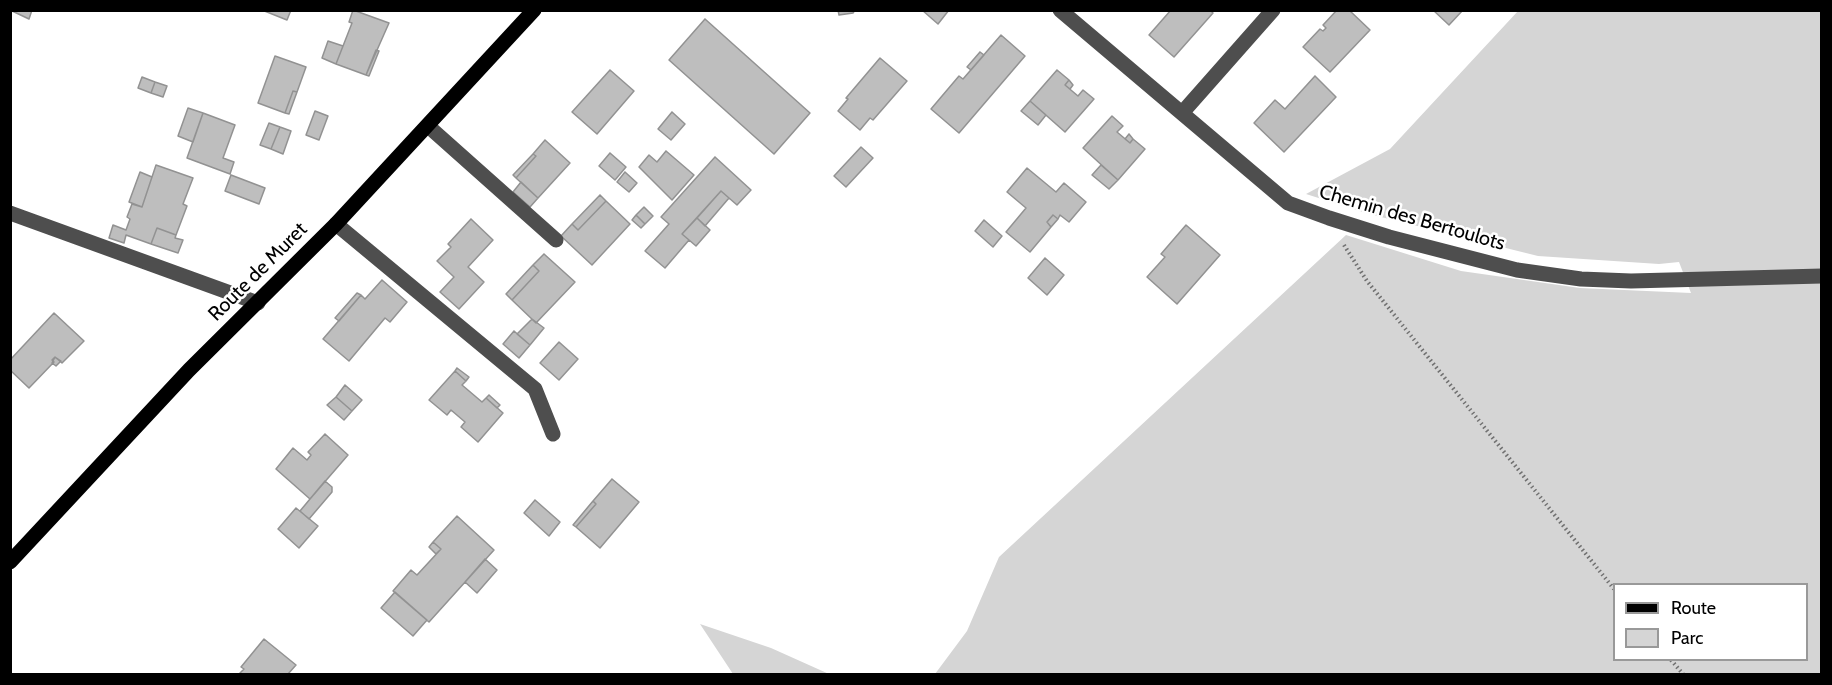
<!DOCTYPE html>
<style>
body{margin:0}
#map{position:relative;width:1832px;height:685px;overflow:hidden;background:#fff;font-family:Cabin,sans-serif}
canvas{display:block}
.frame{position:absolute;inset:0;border:12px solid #000;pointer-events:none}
.legend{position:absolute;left:1613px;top:583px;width:195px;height:78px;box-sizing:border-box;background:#fff;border:2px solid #999;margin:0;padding:8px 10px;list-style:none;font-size:18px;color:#000}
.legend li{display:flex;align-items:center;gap:12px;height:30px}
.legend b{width:30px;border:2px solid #999}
</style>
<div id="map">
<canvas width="1832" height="685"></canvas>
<div class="frame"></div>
<ul class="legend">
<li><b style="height:8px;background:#000"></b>Route</li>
<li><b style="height:16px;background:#d5d5d5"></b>Parc</li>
</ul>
</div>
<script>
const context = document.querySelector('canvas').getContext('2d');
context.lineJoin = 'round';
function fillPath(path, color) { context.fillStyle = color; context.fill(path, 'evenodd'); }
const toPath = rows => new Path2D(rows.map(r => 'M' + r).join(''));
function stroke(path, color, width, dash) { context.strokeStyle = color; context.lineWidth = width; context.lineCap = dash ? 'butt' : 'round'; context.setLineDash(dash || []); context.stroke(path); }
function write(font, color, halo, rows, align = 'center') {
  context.font = font + ' Cabin,sans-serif'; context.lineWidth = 5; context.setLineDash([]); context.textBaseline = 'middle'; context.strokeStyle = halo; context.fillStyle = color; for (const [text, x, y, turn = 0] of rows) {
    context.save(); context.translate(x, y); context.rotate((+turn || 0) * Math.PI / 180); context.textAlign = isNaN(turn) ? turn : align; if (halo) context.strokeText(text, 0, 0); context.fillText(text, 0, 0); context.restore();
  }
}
const green = toPath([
 [1518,11,1821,11,1821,674,935,674,967,631,999,557,1346,235,1461,271,1580,288,1691,293,1679,262,1659,264,1538,256,1369,214,1306,194,1390,149],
 [1614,584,1806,584,1806,660,1614,660],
 [700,624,771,648,829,674,733,674]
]);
const building = toPath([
 [10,10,32,10,29,19,10,10],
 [262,10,291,10,287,20,262,10],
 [353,10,389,23,366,75,336,64,352,23,349,22,353,10],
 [838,10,855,10,853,13,839,15,838,10],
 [922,10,949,10,938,24,922,10],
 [1210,10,1213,13,1174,57,1149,35,1171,10,1210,10],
 [1337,10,1349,10,1370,30,1330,72,1303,47,1320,29,1323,31,1326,28,1323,25,1337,10],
 [1433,10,1463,10,1449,25,1433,10],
 [705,19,810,113,774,154,669,60,705,19],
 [1001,35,1025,56,959,133,931,109,959,76,963,79,1001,35],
 [328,41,343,46,336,64,322,58,328,41],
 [376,50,379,51,369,76,366,75,376,50],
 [980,52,984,55,971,70,967,67,980,52],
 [275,56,306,67,297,92,293,91,285,113,258,103,275,56],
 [880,58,907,81,873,120,870,118,860,130,838,111,848,99,846,98,880,58],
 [610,70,634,91,597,134,572,112,610,70],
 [1057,70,1069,80,1065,85,1078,96,1083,90,1094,99,1065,132,1030,101,1057,70],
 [1315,76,1336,97,1284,152,1254,123,1275,100,1285,109,1315,76],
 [142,77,155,82,151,93,138,88,142,77],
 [1069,80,1073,85,1070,89,1065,85,1069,80],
 [155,82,167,86,163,97,151,93,155,82],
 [293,91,297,92,289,114,285,113,293,91],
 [1030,101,1046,115,1038,125,1021,111,1030,101],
 [188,108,203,113,193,142,178,136,188,108],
 [315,111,328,116,319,140,306,135,315,111],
 [672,112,685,124,671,140,658,129,672,112],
 [203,113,235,125,223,158,234,162,230,174,187,158,203,113],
 [1112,116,1123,126,1117,132,1130,143,1133,139,1145,149,1118,180,1083,148,1112,116],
 [269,123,280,127,271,149,260,145,269,123],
 [280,127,291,131,283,154,271,149,280,127],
 [1129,134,1133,139,1130,143,1125,139,1129,134],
 [545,140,570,163,538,198,516,178,536,156,533,154,545,140],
 [861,147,873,158,846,187,834,176,861,147],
 [666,151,694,175,672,200,639,167,649,155,657,162,666,151],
 [610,153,626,167,615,180,599,166,610,153],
 [533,154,536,156,516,178,513,175,533,154],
 [715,157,751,190,737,205,721,191,682,234,689,240,665,268,645,251,669,224,661,217,715,157],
 [156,165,193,178,183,204,187,206,176,235,157,228,151,244,126,235,124,243,109,238,113,225,126,230,130,219,127,217,132,204,142,207,156,165],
 [1101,165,1118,180,1109,189,1092,175,1101,165],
 [1027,168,1056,192,1064,183,1086,202,1069,222,1060,215,1058,219,1053,215,1047,222,1051,227,1030,252,1006,232,1026,208,1007,192,1027,168],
 [140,172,152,177,142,207,129,202,140,172],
 [625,172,637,183,629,192,617,182,625,172],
 [231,175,265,188,259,204,225,191,231,175],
 [521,182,538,198,530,207,513,192,521,182],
 [721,191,729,198,705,226,697,218,721,191],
 [600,195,606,201,578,230,572,224,600,195],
 [606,201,630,224,592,265,561,236,572,224,578,230,606,201],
 [644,207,653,216,645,224,636,215,644,207],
 [636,215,645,224,641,228,632,220,636,215],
 [1053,215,1058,219,1051,227,1047,222,1053,215],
 [697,218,710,230,696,246,682,234,697,218],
 [471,219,493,240,468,267,484,282,459,309,440,292,454,277,437,261,451,247,448,244,471,219],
 [984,220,1002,236,993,247,975,231,984,220],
 [1186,225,1220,255,1177,304,1147,277,1165,257,1161,254,1186,225],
 [157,228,176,235,175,238,183,240,178,253,151,244,157,228],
 [544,254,575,282,536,323,512,300,539,271,533,265,544,254],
 [1045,258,1064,275,1047,295,1028,278,1045,258],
 [533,265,539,271,512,300,506,294,533,265],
 [382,280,407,302,390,322,385,318,349,361,323,339,361,295,365,299,382,280],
 [357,293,361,295,339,321,335,318,357,293],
 [54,313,84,341,62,363,55,357,52,360,54,362,29,388,10,370,10,360,54,313],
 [532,319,544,328,530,345,517,334,532,319],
 [514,331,530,345,519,358,503,344,514,331],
 [559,342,578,359,559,380,540,363,559,342],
 [55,357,61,361,56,366,52,363,55,357],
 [457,368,469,377,466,381,455,371,457,368],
 [455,371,466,381,462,385,482,402,486,398,503,413,478,442,461,427,465,422,451,410,447,415,429,400,455,371],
 [345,385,362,400,352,411,336,397,345,385],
 [489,395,500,405,497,408,486,398,489,395],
 [336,397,352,411,344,420,327,405,336,397],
 [325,434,348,455,310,499,276,469,293,448,307,460,311,455,308,452,325,434],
 [612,479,639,502,600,548,576,527,596,504,593,501,612,479],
 [325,481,332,487,332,492,309,519,300,511,325,481],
 [535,500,560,522,549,536,524,513,535,500],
 [593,501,596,504,576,527,573,525,593,501],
 [296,508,318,526,299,548,278,529,296,508],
 [457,516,494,550,429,622,393,591,411,570,417,575,441,549,433,542,457,516],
 [433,542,441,549,436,554,429,547,433,542],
 [485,559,497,570,477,593,465,582,485,559],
 [395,592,427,620,413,636,381,608,395,592],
 [264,639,296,665,288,674,239,674,244,669,241,667,264,639]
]);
const path = toPath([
 [1344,245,1367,281,1614,589],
 [1671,660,1683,674]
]);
const minor = toPath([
 [1060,10,1288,203,1329,218,1389,237,1517,270,1581,279,1631,281,1822,276],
 [1182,113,1273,10],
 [428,126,556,240],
 [10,213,258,303],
 [336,224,535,389,553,434]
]);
const major = toPath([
 [10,562,189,370,336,224,534,10]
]);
const streetNames = [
 ["Chemin des Bertoulots",1412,218,16],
 ["Route de Muret",258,272,-45]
];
fillPath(green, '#d5d5d5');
fillPath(building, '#bebebe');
stroke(building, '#929292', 1.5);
stroke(path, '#707070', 4, [1.5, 3]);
stroke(minor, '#4e4e4e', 15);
stroke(major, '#000', 15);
write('20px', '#000', '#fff', streetNames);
</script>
